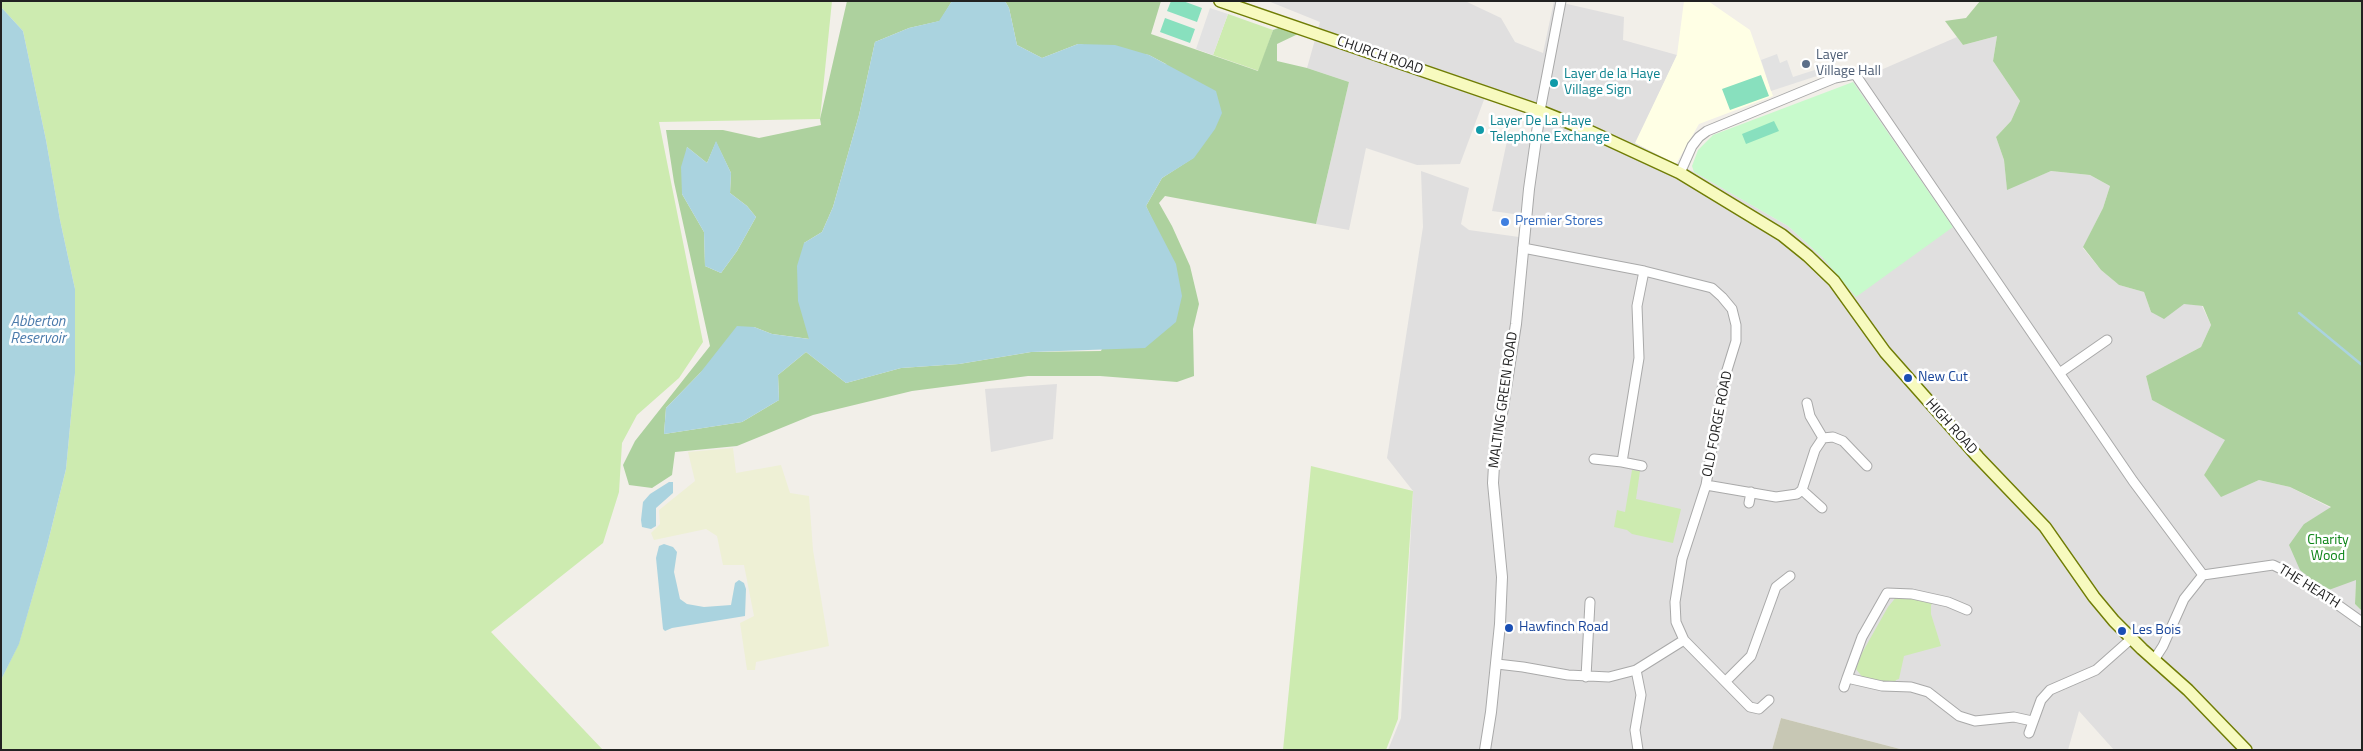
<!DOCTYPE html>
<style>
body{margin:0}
#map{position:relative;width:2363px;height:751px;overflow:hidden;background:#f2efe9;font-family:"Titillium Web",sans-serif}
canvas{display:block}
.frame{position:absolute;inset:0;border:2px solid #222;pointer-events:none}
</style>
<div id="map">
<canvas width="2363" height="751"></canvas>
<div class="frame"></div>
</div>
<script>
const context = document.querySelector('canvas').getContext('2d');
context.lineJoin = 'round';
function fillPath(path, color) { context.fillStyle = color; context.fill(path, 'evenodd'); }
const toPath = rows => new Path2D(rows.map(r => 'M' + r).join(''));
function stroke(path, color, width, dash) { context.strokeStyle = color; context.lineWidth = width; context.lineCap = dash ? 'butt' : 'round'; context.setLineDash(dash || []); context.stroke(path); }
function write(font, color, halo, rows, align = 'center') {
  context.font = font + ' "Titillium Web",sans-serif'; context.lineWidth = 5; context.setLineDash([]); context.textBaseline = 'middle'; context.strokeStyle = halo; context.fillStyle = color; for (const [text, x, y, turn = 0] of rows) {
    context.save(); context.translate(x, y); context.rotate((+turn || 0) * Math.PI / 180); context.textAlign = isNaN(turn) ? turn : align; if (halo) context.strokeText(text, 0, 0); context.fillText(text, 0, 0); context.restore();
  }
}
const residential = toPath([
 [1268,1,1465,1,1501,18,1515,42,1543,53,1554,1,1624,17,1623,40,1677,55,1636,143,1694,172,1788,226,1823,258,1953,227,1853,82,1957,37,1963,45,1997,36,1993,61,2020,101,2011,121,1996,137,2004,160,2007,189,2051,171,2090,175,2110,186,2103,208,2083,248,2101,270,2119,285,2144,292,2151,312,2184,303,2202,306,2211,325,2201,347,2146,376,2152,400,2226,440,2204,475,2221,496,2259,480,2290,487,2331,508,2304,524,2356,580,2355,604,2362,611,2362,750,2114,750,2079,711,2068,750,1904,750,1781,718,1772,750,1388,750,1401,718,1413,491,1387,458,1423,227,1421,171,1469,188,1461,224,1469,230,1519,237,1521,215,1492,211,1507,141,1530,143,1536,114,1485,97,1460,164,1417,165,1366,148,1349,230,1316,224,1349,82,1307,68,1320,22],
 [1057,384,1053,439,991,452,985,389]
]);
const education = toPath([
 [1684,1,1708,1,1750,30,1773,96,1699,124,1676,164,1635,143,1677,55]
]);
const construction = toPath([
 [1781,718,1904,750,1772,750]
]);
const farmland = toPath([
 [733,448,736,473,781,465,790,493,809,496,813,550,829,646,756,662,755,670,747,670,740,623,754,616,744,565,723,565,717,536,706,529,654,540,651,533,660,524,659,510,695,481,688,452]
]);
const grass = toPath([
 [1,1,832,1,820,119,659,122,703,342,679,378,637,415,622,443,619,492,603,543,491,632,603,750,1,750,1,680,19,643,47,546,66,469,75,373,75,289,60,220,46,140,23,31,1,7],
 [1228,14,1273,30,1259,71,1213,55],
 [1311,466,1413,491,1398,719,1386,750,1283,750],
 [1632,470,1640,471,1636,499,1681,509,1673,543,1632,534,1627,530,1614,527,1617,510,1625,512],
 [1897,596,1935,601,1931,605,1931,614,1941,646,1904,656,1899,679,1896,680,1895,682,1864,679,1856,669,1862,653,1888,607]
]);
const forest = toPath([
 [847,1,952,1,940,21,909,28,875,42,859,115,833,207,822,232,804,243,810,339,772,334,754,327,700,373,666,408,664,434,742,422,779,400,778,375,806,352,846,383,901,368,959,364,1031,352,1101,351,1155,226,1146,206,1162,178,1193,158,1166,64,1149,55,1078,44,1042,58,1017,45,1009,8,1005,1,1161,1,1151,34,1258,71,1273,30,1281,27,1298,34,1277,44,1277,61,1307,68,1349,82,1316,224,1165,196,1159,203,1172,226,1190,266,1199,304,1193,329,1194,376,1177,382,1100,376,1028,376,912,391,813,415,737,446,675,452,672,475,652,488,629,485,623,465,635,441,710,346,674,182,666,130,723,130,759,138,821,125,820,119],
 [716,142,731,173,730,193,747,206,756,217,737,251,721,273,705,266,704,232,682,194,687,147,707,163],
 [1980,1,2362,1,2362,611,2355,604,2356,580,2326,591,2300,570,2289,545,2304,524,2331,507,2290,487,2259,480,2221,497,2204,475,2225,440,2152,400,2146,376,2201,347,2211,325,2203,306,2184,304,2164,319,2151,312,2144,292,2119,285,2101,270,2083,247,2103,208,2110,186,2090,175,2051,171,2007,190,2004,160,1996,137,2011,121,2020,101,1993,61,1997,36,1963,45,1945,21,1966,18]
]);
const park = toPath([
 [1853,82,1953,227,1856,297,1823,258,1788,226,1694,172,1692,166,1698,150,1713,135]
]);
const pitch = toPath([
 [1171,1,1183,1,1202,8,1197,22,1167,11],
 [1165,18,1195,29,1190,43,1160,32],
 [1761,75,1769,96,1730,110,1722,89],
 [1774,121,1779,131,1746,144,1742,134]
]);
const parking = toPath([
 [1210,8,1228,14,1213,55,1196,49],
 [1777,54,1780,63,1787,60,1793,77,1824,67,1826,73,1771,91,1761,60]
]);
const water = toPath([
 [952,1,1005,1,1009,8,1017,45,1042,58,1078,44,1115,45,1149,55,1216,91,1222,113,1215,129,1194,158,1162,178,1146,206,1176,264,1182,296,1176,322,1145,348,1031,352,959,364,901,368,846,383,806,352,778,375,779,400,742,422,664,434,666,408,700,373,737,326,754,327,772,334,809,339,798,301,797,266,804,243,822,232,833,207,859,115,875,42,909,28,939,21],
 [1,7,23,31,46,140,60,220,75,289,75,373,66,469,47,546,19,644,1,680],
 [716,141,731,173,730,193,747,206,756,217,737,251,721,273,705,266,704,232,682,194,681,167,687,147,707,163],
 [669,482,673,482,673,493,656,508,656,526,651,529,642,527,641,520,643,502,650,494],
 [664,544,673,547,677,552,674,572,680,599,687,604,704,607,731,605,735,583,739,580,744,583,746,589,745,616,672,628,665,631,663,629,656,558,659,546]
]);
const stream = toPath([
 [2299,313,2362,365]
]);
const minor = toPath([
 [1540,111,1561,1],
 [1680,173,1692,146,1699,137,1707,131,1835,78,1855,74,2133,481,2203,575],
 [1523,248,1644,271,1712,288,1722,297,1732,309,1736,325,1736,341,1723,383,1706,485,1682,559,1675,602,1676,622,1684,640,1750,707,1759,709,1769,700],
 [2061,372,2107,340],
 [1807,403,1810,416,1823,438],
 [1594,459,1622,462,1639,358,1637,306,1644,271],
 [1622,462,1642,466],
 [1706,485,1776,497,1797,494,1802,490,1815,450,1823,438,1833,437,1843,441,1867,466],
 [1802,490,1822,508],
 [1749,503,1751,492],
 [2154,660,2163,646,2184,599,2203,575,2273,565,2300,578,2362,622],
 [1497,664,1523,667,1568,675,1609,677,1636,670,1684,640],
 [1636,670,1641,695,1635,730,1638,750],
 [1586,677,1590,602],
 [1847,678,1862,637,1887,593,1912,594,1948,602,1967,610],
 [1726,681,1751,656,1776,587,1790,576],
 [1844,687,1847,678,1882,686,1911,687,1928,692,1959,716,1975,721,2014,717,2032,721],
 [2029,733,2041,700,2050,690,2096,670,2131,639]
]);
const tertiary = toPath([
 [1485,750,1491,712,1500,624,1502,577,1493,483,1494,465,1516,324,1529,189,1540,111]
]);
const secondary = toPath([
 [1220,1,1540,111,1587,130,1680,173,1782,235,1808,256,1834,281,1885,352,1978,457,2045,527,2094,597,2114,621,2142,649,2188,690,2246,750]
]);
const markers = [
 [1806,64,5,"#5c6f8a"],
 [1554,83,5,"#0f9aa8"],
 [1480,130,5,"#0f9aa8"],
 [1505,222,5,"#3f7fe0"],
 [1908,378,5,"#1a4fb4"],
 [1509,628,5,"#1a4fb4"],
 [2122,631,5,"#1a4fb4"]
];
const streetNames = [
 ["CHURCH ROAD",1380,56,19],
 ["MALTING GREEN ROAD",1504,400,-82],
 ["OLD FORGE ROAD",1718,424,-79],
 ["HIGH ROAD",1951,427,48],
 ["THE HEATH",2309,587,32]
];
const serviceNames = [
 ["Layer",1816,56],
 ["Village Hall",1816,72]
];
const cultureNames = [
 ["Layer de la Haye",1564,75],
 ["Village Sign",1564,91],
 ["Layer De La Haye",1490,122],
 ["Telephone Exchange",1490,138]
];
const shopNames = [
 ["Premier Stores",1515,222]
];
const transitNames = [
 ["New Cut",1918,378],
 ["Hawfinch Road",1519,628],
 ["Les Bois",2132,631]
];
const parkNames = [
 ["Charity",2328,541],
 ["Wood",2328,557]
];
const waterNames = [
 ["Abberton",38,322],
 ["Reservoir",38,339]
];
fillPath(residential, '#e0dfdf');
fillPath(education, '#ffffe5');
fillPath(construction, '#c7c7b4');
fillPath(farmland, '#eef0d5');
fillPath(grass, '#cdebb0');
fillPath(forest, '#add19e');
fillPath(park, '#c8facc');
fillPath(pitch, '#88e0be');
fillPath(parking, '#e2e2e2');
fillPath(water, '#aad3df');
stroke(stream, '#aad3df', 2.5);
stroke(minor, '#a9a9a9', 11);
stroke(tertiary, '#a9a9a9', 12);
stroke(secondary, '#707d05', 14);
stroke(minor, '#fff', 9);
stroke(tertiary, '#fff', 10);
stroke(secondary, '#f7fabf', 11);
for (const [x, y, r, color] of markers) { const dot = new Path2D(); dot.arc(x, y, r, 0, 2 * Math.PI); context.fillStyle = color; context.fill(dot); stroke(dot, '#fff', 2); }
write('14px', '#222', '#fff', streetNames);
write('14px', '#4e5e75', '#fff', serviceNames, 'left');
write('14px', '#0d838f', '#fff', cultureNames, 'left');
write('14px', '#366cbe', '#fff', shopNames, 'left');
write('14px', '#164399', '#fff', transitNames, 'left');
write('14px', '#0c8416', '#fff', parkNames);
write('italic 15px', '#4a7aab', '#fff', waterNames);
</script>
